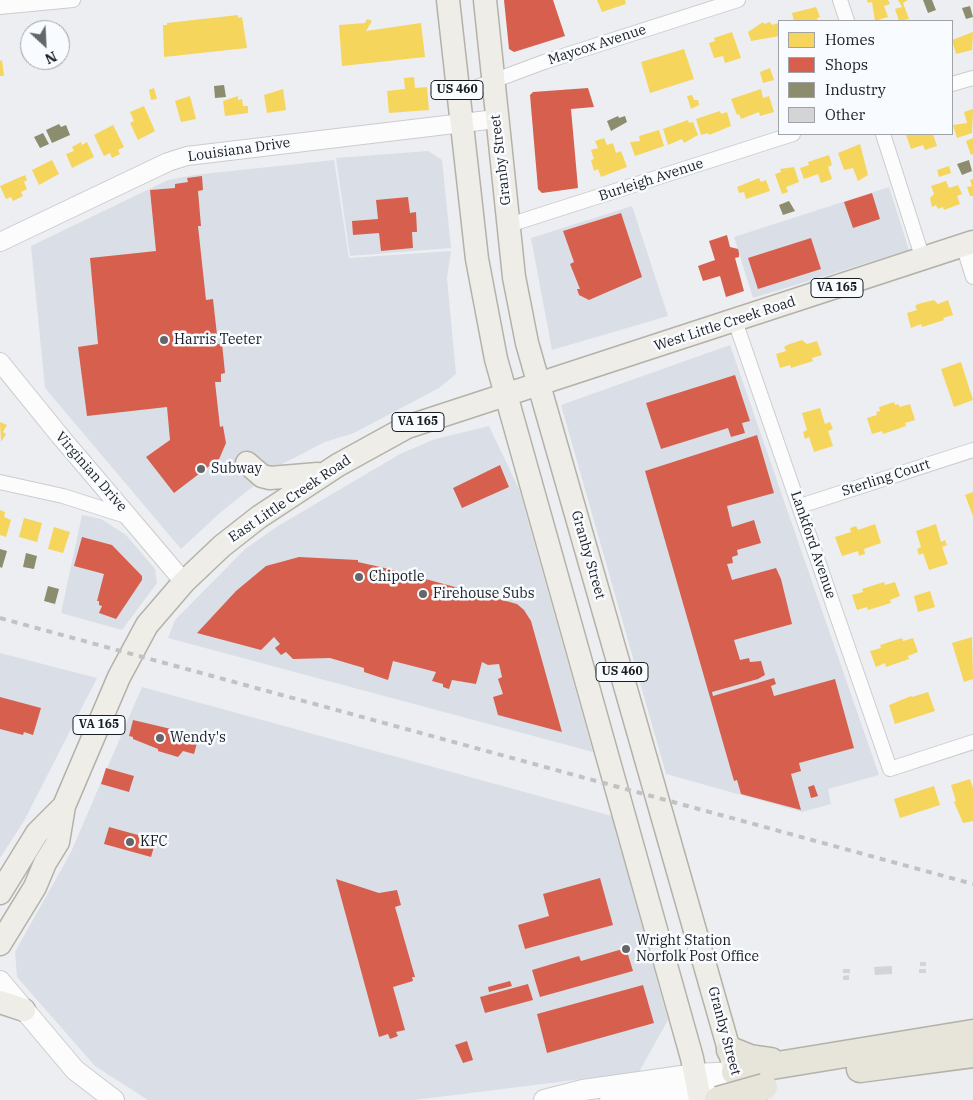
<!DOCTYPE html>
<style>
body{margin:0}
#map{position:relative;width:973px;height:1100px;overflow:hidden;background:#eceef1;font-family:"IBM Plex Serif",serif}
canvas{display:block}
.legend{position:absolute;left:778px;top:20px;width:175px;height:115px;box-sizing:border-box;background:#f8fbff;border:1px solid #a0a2a5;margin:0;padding:6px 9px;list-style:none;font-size:15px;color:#1b1d1e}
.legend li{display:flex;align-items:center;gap:10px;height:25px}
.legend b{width:25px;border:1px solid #a0a2a5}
.north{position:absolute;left:20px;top:20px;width:50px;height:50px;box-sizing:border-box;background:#f8fbff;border:1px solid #a0a2a5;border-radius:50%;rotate:155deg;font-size:14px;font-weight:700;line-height:20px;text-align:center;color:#1b1d1e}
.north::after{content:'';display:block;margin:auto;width:18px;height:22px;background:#646668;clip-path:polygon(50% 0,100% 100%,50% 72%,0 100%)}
</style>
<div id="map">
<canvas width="973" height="1100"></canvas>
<ul class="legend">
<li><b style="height:14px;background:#f6d55c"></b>Homes</li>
<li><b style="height:14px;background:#d6604d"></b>Shops</li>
<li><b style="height:14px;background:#8c8c6e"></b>Industry</li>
<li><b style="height:14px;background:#d2d4d6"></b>Other</li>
</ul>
<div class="north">N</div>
</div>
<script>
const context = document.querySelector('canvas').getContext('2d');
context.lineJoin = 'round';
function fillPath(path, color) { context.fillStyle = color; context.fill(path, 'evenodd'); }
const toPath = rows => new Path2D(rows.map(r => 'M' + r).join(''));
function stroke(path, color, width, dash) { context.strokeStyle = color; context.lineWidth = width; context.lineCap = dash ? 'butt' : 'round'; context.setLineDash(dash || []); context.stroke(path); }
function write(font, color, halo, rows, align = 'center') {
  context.font = font + ' "IBM Plex Serif",serif'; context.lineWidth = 5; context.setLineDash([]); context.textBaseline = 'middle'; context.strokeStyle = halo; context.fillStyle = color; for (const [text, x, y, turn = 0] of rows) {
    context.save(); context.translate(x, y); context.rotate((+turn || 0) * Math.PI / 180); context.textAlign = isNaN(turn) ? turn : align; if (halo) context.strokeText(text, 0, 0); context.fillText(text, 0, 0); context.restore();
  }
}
const built = toPath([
 [428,151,442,160,451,248,350,256,336,158],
 [334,160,349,258,451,251,447,278,456,374,439,388,354,433,325,442,280,465,221,512,181,549,45,388,31,246,168,180,194,175],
 [889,187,909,250,753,298,734,237],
 [632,206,668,316,552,350,531,238],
 [730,345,879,775,828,789,831,804,802,812,666,774,561,405],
 [489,426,519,489,593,752,168,638,175,620,245,549,278,526,400,454,435,439],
 [82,515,101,519,126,535,155,569,157,583,122,630,61,613],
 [0,653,97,678,24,821,0,858],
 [142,687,612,816,668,1020,639,1072,414,1100,148,1100,95,1066,17,977,15,952,71,852]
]);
const homes = toPath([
 [597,0,625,0,626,4,602,12],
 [867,0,888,0,890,4,884,6,888,17,875,21,872,2,868,3],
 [898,0,908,0,903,3,909,19,899,21,895,9,902,7],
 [816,7,820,17,817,18,818,21,794,21,792,13],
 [238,15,238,18,242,17,247,48,164,57,163,25,167,25,167,23],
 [367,19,372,21,366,31,421,23,425,57,342,66,339,25,365,23],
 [763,22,764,24,770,22,772,25,778,23,779,36,751,41,748,32],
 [732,32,741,58,725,63,723,56,714,58,709,43,715,41,714,38],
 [973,32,972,50,956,54,952,40],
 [684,49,694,79,650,93,641,62],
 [2,60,4,76,0,76,0,61],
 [770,68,774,80,763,83,760,72],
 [414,77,415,88,427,87,429,110,389,113,387,91,405,89,404,78],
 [154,88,157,99,151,100,149,90],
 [283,89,286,110,267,113,264,95],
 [761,89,763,98,769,96,774,112,760,116,759,112,741,119,739,114,737,115,731,99],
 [692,95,694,100,698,100,699,105,691,109,687,96],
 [190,96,196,119,181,122,175,101],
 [238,96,238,100,242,99,243,106,248,106,248,113,225,116,223,101],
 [144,106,155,131,138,140,130,123,134,121,130,112],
 [973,109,972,133,957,138,953,125,967,123,964,112],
 [720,111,721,114,727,112,731,126,709,135,708,133,701,135,696,119],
 [688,120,689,123,693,122,698,135,684,143,682,139,668,145,663,129],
 [113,125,124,147,118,150,120,154,112,158,110,153,104,156,94,135],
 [659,130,664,146,635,156,630,142,640,141,639,136],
 [909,134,933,134,937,146,925,150,923,145,911,149,906,135],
 [604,138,607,145,613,143,616,153,621,151,627,167,601,177,598,169,594,171,591,160,594,159,591,150,598,148,595,141],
 [973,138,973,154,971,155,966,141],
 [81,142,82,145,87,142,94,157,72,168,66,154,74,151,72,147],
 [860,144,868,175,858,181,853,168,844,170,838,153],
 [829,155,832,165,828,167,832,179,821,183,818,174,804,179,800,168,809,165,808,162],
 [52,160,59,174,39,185,32,170],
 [949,166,951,173,939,177,937,170],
 [794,167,799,182,786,187,788,192,782,194,775,174,781,172,780,169],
 [25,175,27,180,24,182,27,189,21,192,23,196,13,201,11,197,6,199,0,186],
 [759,178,761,182,766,180,770,191,746,199,744,192,739,193,737,187],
 [973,179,973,196,970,196,967,187,972,186,970,180],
 [946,181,949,188,958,185,962,194,957,196,960,204,944,210,943,207,938,209,936,205,932,207,930,198,934,194,931,186],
 [934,300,938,304,948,300,953,315,943,318,944,320,922,327,921,324,911,328,907,313,917,310,915,306,918,304],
 [802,340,807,344,817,341,822,355,812,358,813,361,791,368,790,365,780,368,776,354,786,351,784,347,787,345],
 [961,362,973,400,954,407,941,369],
 [894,402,895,405,898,404,900,407,910,404,915,420,905,423,906,426,883,434,882,431,872,434,867,418,877,415,876,412,880,411,879,407],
 [820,408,825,424,830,422,833,429,828,431,833,446,814,452,809,437,805,439,803,432,807,430,802,413],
 [0,422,7,425,3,432,6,434,1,442],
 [973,492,973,516,965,495],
 [0,510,5,512,4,517,11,520,6,537,0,535],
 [24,518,42,523,37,542,19,537],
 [875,524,881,543,864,549,865,554,859,556,858,551,842,556,835,537,851,532,850,528,856,526,858,530],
 [936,524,941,542,945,540,947,545,942,547,948,564,929,570,923,553,919,555,917,549,921,547,916,531],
 [54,527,70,532,63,553,48,549],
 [884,582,885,585,895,582,900,596,890,600,891,603,868,610,867,607,857,610,852,595,863,592,862,589],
 [930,591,935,607,918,612,914,596],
 [972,637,973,679,964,682,952,643],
 [902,638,903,641,913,638,918,652,908,656,909,659,886,667,885,663,876,667,870,651,881,648,880,645],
 [928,692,935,711,895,724,889,705,911,696,912,697],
 [970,779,973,788,973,821,963,823,954,802,956,801,951,785],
 [934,786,940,805,900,818,894,799]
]);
const shops = toPath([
 [504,0,553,0,565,36,514,52,509,49],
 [588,88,594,107,571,109,578,188,542,193,538,189,530,95,533,92],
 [202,176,203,190,198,191,201,226,198,226,206,300,213,299,218,344,222,343,225,373,221,374,221,382,215,382,220,427,223,426,226,443,217,464,212,464,174,493,146,457,170,440,167,407,87,416,78,347,98,344,90,258,156,251,150,190,175,188,175,184,188,182,187,178],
 [872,193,880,219,853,228,844,202],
 [408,197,410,213,416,212,417,232,412,232,413,248,381,251,379,233,353,235,352,221,378,219,376,200],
 [621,213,642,277,589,300,579,295,577,289,580,289,570,264,574,262,563,231],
 [727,235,730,247,738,249,739,253,739,257,735,258,744,291,726,297,720,276,703,281,698,266,715,260,709,241],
 [811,238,821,269,758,289,748,258],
 [735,375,750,421,742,423,745,433,731,437,728,428,661,449,646,403],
 [757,435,774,493,727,506,732,527,754,520,761,543,737,550,738,555,732,557,733,563,727,564,732,580,776,568,781,579,792,624,734,640,740,660,749,658,750,662,761,661,765,675,758,679,712,692,713,696,774,678,776,684,771,686,774,696,835,679,854,748,799,763,801,771,791,774,801,810,741,794,737,780,734,781,645,471],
 [500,465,509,487,462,508,453,488],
 [82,537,112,545,142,576,142,580,116,619,99,613,102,606,99,605,99,601,97,601,104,574,74,566],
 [299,557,358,560,358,562,389,569,517,604,524,610,531,621,562,732,498,715,493,697,503,694,498,679,502,677,499,664,488,665,482,662,476,684,452,680,449,689,443,687,443,684,432,681,436,672,393,661,388,680,364,672,364,668,330,658,293,659,286,652,281,655,275,648,280,644,274,637,261,650,197,633,236,591,266,566],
 [0,697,41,708,33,735,24,732,23,735,0,729],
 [133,720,188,733,186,740,197,743,194,754,183,751,178,757,158,751,158,749,133,739,133,737,129,736],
 [106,768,134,776,129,792,101,784],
 [814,785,818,796,811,798,808,787],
 [109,827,156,840,151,857,104,844],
 [600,878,613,925,525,949,518,925,549,916,543,894],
 [336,879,379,893,397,890,401,905,395,907,415,977,412,977,413,981,393,987,405,1030,396,1032,398,1036,390,1039,388,1034,379,1037],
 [626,948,633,971,540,997,532,970,579,956,581,961],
 [510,981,512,986,489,992,488,987],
 [528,984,533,1000,485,1013,480,997],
 [643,985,654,1023,547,1053,537,1014],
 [467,1041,473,1060,463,1063,455,1045]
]);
const industry = toPath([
 [923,0,932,0,936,10,928,13],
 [970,6,973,17,966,19,962,8],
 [224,85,226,97,215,98,214,86],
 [618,116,619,118,625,116,627,122,611,131,607,121],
 [59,124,61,127,66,125,70,135,52,143,46,130],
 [43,133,49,144,40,148,34,137],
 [969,160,972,171,962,175,957,164],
 [789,201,795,211,783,215,779,205],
 [0,549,7,551,2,568,0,567],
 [26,553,37,556,34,569,23,567],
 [48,586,59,589,55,604,44,601]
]);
const building = toPath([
 [920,962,926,962,926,966,920,966],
 [892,966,892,974,875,975,874,967],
 [843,969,850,969,850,973,843,973],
 [919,969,926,969,926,973,919,973],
 [849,975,849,980,843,980,843,976]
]);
const minor = toPath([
 [840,0,847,21],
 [0,7,73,0],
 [952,84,973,78],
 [458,94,544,62,738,0],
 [883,134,923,259],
 [509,225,793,134],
 [963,245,973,277],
 [735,321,890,769,973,742],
 [0,482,63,496,129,517],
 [800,506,973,450]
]);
const tertiary = toPath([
 [0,242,168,162,187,156,496,119],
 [0,362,60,436,184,582]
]);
const secondary = toPath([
 [0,981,75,1070,114,1100],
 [544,1100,583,1090,696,1074,735,1072],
 [610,1100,680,1094,737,1083]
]);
const primary = toPath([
 [448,0,477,259,496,359,692,1058,700,1100],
 [485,0,514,277,527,343,734,1067],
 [247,463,262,476,270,478,318,474],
 [0,893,37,833,64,806],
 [0,944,35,887,45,863,58,842,64,806,119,677,147,625,184,582,222,546,259,517,338,465,407,427,973,242],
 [0,1002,24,1010]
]);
const motorway = toPath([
 [730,1050,750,1058,771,1061],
 [860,1069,973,1054],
 [735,1072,973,1033]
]);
const rail = toPath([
 [0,618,973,884]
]);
const motorwayBridge = toPath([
 [718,1100,764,1087]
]);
const markers = [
 [164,340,5,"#646668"],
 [201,469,5,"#646668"],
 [359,577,5,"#646668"],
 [423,594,5,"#646668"],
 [160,738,5,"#646668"],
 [130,842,5,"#646668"],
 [626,949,5,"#646668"]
];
const shields = [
 [457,90,52],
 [837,288,52],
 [418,422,52],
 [622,672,52],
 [99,725,52]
];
const shieldNames = [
 ["US 460",457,90],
 ["VA 165",837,288],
 ["VA 165",418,422],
 ["US 460",622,672],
 ["VA 165",99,725]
];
const streetNames = [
 ["Maycox Avenue",597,45,-18],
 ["Louisiana Drive",239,150,-8],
 ["Granby Street",501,160,-97],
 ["Burleigh Avenue",651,180,-18],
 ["West Little Creek Road",725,324,-18],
 ["Virginian Drive",91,472,49],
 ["Sterling Court",886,478,-18],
 ["East Little Creek Road",290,499,-34],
 ["Lankford Avenue",813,545,71],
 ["Granby Street",588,555,74],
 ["Granby Street",724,1031,75]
];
const poiNames = [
 ["Harris Teeter",174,340],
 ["Subway",211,469],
 ["Chipotle",369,577],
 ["Firehouse Subs",433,594],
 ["Wendy's",170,738],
 ["KFC",140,842],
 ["Wright Station",636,941],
 ["Norfolk Post Office",636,957]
];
fillPath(built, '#dadfe7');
fillPath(homes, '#f6d55c');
fillPath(shops, '#d6604d');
fillPath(industry, '#8c8c6e');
fillPath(building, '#d2d4d6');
stroke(minor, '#cbccce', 16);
stroke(tertiary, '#cbccce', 20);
stroke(secondary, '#cbccce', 22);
stroke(primary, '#b4b2a8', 25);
stroke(motorway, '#b4b2a8', 29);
stroke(minor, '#fcfcfd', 14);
stroke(tertiary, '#fcfcfd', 18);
stroke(secondary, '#fcfcfd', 20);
stroke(primary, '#efede8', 22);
stroke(motorway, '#e7e4da', 26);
stroke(rail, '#c2c2c2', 4, [6, 6]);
stroke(motorwayBridge, '#b4b2a8', 29, []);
stroke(motorwayBridge, '#e7e4da', 26);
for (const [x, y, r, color] of markers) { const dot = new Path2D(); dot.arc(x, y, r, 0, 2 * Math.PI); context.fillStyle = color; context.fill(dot); stroke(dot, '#f8fbff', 2); }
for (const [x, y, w] of shields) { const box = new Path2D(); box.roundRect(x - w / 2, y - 9.5, w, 19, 4); context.fillStyle = '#f8fbff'; context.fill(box); stroke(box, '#1b1d1e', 1); }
write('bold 12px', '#1b1d1e', null, shieldNames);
write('14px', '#1b1d1e', '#f8fbff', streetNames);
write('14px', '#1b1d1e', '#f8fbff', poiNames, 'left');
</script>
